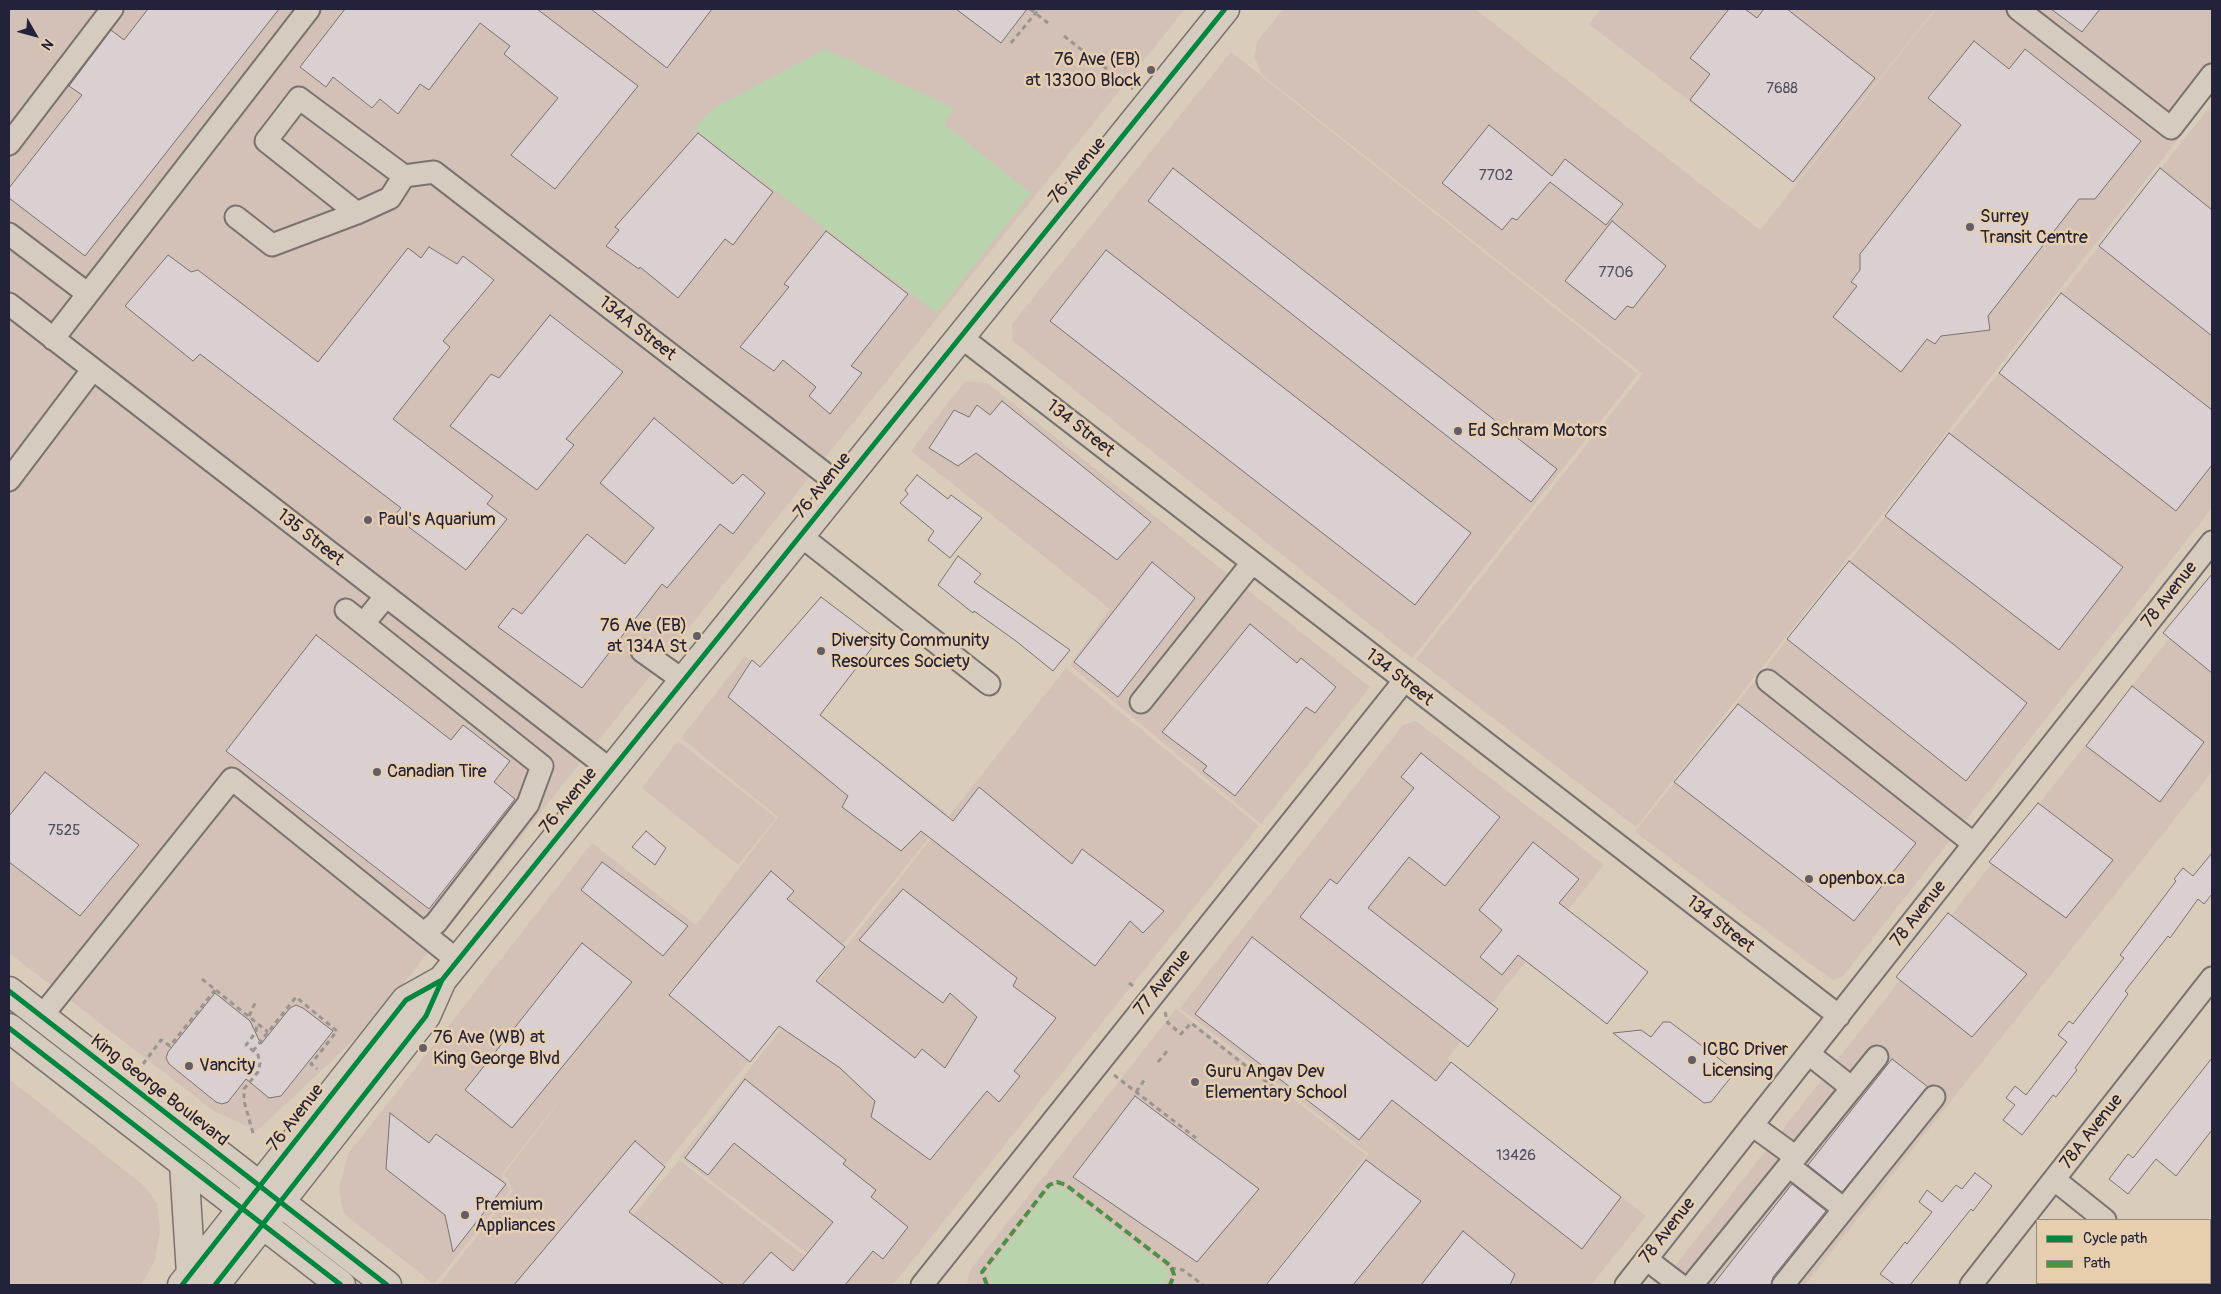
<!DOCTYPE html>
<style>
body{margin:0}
#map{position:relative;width:2221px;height:1294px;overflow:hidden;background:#d9ccbb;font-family:Pangolin,sans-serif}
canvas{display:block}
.frame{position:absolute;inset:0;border:10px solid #22223b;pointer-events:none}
.legend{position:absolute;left:2036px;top:1219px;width:175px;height:65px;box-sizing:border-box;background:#e6ceae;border:1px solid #988980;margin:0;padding:6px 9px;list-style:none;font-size:15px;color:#22223b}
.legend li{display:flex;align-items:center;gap:10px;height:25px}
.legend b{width:25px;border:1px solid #988980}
.north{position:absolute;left:10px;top:10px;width:50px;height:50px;-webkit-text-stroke:4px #e6ceae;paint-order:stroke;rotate:128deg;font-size:14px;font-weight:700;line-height:20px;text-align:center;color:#22223b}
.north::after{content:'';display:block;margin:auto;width:18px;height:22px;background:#22223b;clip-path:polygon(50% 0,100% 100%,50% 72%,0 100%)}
</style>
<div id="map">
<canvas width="2221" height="1294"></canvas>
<div class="frame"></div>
<ul class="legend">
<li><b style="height:6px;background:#00873e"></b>Cycle path</li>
<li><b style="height:6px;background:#4a9344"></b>Path</li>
</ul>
<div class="north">N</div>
</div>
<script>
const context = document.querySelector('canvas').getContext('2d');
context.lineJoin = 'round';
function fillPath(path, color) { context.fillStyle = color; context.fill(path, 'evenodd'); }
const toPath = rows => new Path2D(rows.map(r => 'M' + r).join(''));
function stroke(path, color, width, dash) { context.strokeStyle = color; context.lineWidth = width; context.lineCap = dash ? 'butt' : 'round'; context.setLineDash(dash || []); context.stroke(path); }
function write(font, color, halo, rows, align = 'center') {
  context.font = font + ' Pangolin,sans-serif'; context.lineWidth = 5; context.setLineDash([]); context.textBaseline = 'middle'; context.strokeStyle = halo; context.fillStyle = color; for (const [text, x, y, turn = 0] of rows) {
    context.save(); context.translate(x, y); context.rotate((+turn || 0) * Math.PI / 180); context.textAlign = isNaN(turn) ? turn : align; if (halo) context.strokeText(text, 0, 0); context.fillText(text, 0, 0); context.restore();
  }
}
const built = toPath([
 [9,9,1185,9,371,1024,257,1131,214,1111,9,953],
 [1283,9,1475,9,1760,230,1936,9,2212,9,2212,96,1636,827,1416,659,1643,374,1263,76,1254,57,1257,42],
 [1601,9,1935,9,1796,183,1589,24],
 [1231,52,1638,374,1412,658,1013,341,1012,324],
 [2212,104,2212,508,1843,976,1832,980,1635,832],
 [965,381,987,383,1370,687,1261,824,1070,665,1110,609,911,451],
 [2212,584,2212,772,1805,1285,1660,1285],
 [745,656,948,814,568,1285,439,1284,513,1191,504,1174,572,1085,501,1175,510,1191,434,1284,343,1213,339,1188,348,1154,592,843,696,925,778,817,681,738],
 [1066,668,1259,826,893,1285,849,1285,680,1157],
 [1416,721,1604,865,1447,1059,1646,1216,1591,1285,1268,1285,1369,1154,1180,1008,1403,725],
 [678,741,776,818,738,865,642,788],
 [1176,1009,1366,1155,1265,1285,967,1285,970,1270],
 [9,1079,142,1184,157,1203,160,1230,155,1260,141,1285,9,1285],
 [679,1160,842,1285,575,1285]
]);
const green = toPath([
 [825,49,954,108,944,124,1031,193,937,313,694,129,711,110],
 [1057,1186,1062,1187,1167,1269,1169,1275,1164,1285,994,1285,990,1282,988,1274,990,1268,1050,1189]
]);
const building = toPath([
 [148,9,279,9,85,256,9,198,9,188,82,95,69,86,111,30,124,40,148,9],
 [345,9,537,9,638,86,555,189,511,155,558,98,504,54,510,46,480,23,429,90,420,84,398,114,380,99,372,108,333,77,326,87,300,67,345,9],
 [591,9,712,9,667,68,591,9],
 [956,9,1027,9,1001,43,956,9],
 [1729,9,1745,9,1757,18,1764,9,1787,9,1875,78,1793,182,1690,100,1710,74,1690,58,1729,9],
 [2051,9,2100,9,2082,32,2051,9],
 [1974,41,2009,69,2025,49,2141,141,2095,199,2079,199,1988,316,1990,330,1941,336,1935,344,1927,339,1901,372,1833,317,1857,286,1851,282,1860,270,1860,254,1961,125,1928,98,1974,41],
 [1489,125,1552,176,1565,159,1623,204,1606,225,1550,182,1517,220,1512,218,1502,230,1442,183,1489,125],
 [698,133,773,192,733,245,725,239,678,298,640,267,639,269,606,246,619,230,615,227,698,133],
 [1173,168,1557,469,1531,502,1148,201,1173,168],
 [2160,168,2212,210,2212,336,2099,246,2160,168],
 [1612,221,1666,266,1633,308,1627,306,1615,320,1565,281,1612,221],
 [826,231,908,294,851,366,862,373,830,414,809,396,816,387,783,360,774,371,740,347,789,287,784,284,826,231],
 [429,247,457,264,463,256,494,280,443,341,450,347,393,419,493,496,487,504,507,519,466,570,394,516,401,508,200,354,193,361,125,306,168,255,191,272,198,270,318,362,408,248,421,258,429,247],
 [1106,250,1471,533,1415,605,1050,321,1106,250],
 [2061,293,2212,410,2212,465,2176,511,1999,373,2061,293],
 [550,315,623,372,566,439,574,445,537,490,450,426,491,374,499,378,550,315],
 [1002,401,1151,522,1117,560,976,453,958,466,929,448,954,410,969,417,977,405,990,415,1002,401],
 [654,418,733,484,743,474,765,493,733,534,720,524,667,588,662,584,582,688,498,627,513,608,522,614,587,534,625,564,654,528,600,483,654,418],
 [1949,433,2123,567,2059,650,1885,516,1949,433],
 [917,475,948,499,951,495,982,518,950,558,928,540,934,531,900,503,908,494,905,490,917,475],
 [958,556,981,574,974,582,1070,650,1053,671,1016,641,974,611,973,613,938,585,958,556],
 [1849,561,2027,703,1966,781,1787,639,1849,561],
 [1152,562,1195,598,1118,697,1074,662,1152,562],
 [2212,574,2212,673,2163,633,2212,574],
 [821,597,878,640,820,715,953,821,979,787,1072,864,1082,849,1164,911,1143,933,1130,921,1095,966,921,831,901,851,842,807,848,796,728,697,752,660,760,667,821,597],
 [1250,624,1297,663,1301,658,1336,687,1315,713,1306,707,1235,796,1203,771,1207,766,1162,732,1250,624],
 [316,635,451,740,463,725,510,761,494,782,515,799,429,909,226,751,316,635],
 [2132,686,2204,742,2160,802,2086,746,2132,686],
 [1738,704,1916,843,1854,921,1674,782,1738,704],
 [1421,753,1500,817,1445,886,1409,857,1368,908,1498,1009,1468,1047,1300,917,1330,879,1337,884,1414,788,1401,777,1421,753],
 [45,772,139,845,80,916,9,862,9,816,45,772],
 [2038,803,2113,860,2066,918,1989,862,2038,803],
 [646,831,666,848,655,865,632,847,646,831],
 [1533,842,1579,879,1559,903,1648,972,1607,1024,1518,955,1502,975,1480,957,1502,930,1479,910,1533,842],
 [2212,853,2212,894,2204,904,2198,899,2170,938,2168,936,2125,991,2128,994,2075,1068,2077,1070,2056,1097,2053,1095,2022,1135,2003,1120,2015,1105,2006,1098,2015,1086,2026,1095,2067,1042,2058,1035,2069,1021,2073,1024,2124,958,2120,955,2176,881,2174,879,2183,868,2193,876,2212,853],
 [602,862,688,926,663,956,581,890,602,862],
 [771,871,794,891,787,899,845,947,816,981,915,1058,922,1049,945,1068,977,1017,950,993,943,1003,859,940,903,889,1017,978,1013,986,1056,1018,1014,1071,1020,1076,999,1102,987,1091,930,1160,871,1117,875,1101,840,1068,779,1026,750,1062,669,995,771,871],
 [1948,913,2027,974,1972,1037,1896,977,1948,913],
 [1252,937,1436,1081,1451,1062,1621,1197,1582,1249,1392,1100,1359,1140,1195,1014,1252,937],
 [582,943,632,982,512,1128,465,1090,582,943],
 [215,993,250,1021,261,1044,290,1008,296,1005,303,1008,333,1031,281,1096,269,1098,246,1079,228,1102,222,1104,216,1102,169,1064,166,1058,168,1052,215,993],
 [1663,1022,1670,1022,1730,1067,1732,1076,1711,1102,1704,1103,1613,1033,1641,1030,1651,1037,1663,1022],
 [2212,1058,2212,1130,2176,1176,2156,1159,2128,1194,2109,1179,2128,1154,2133,1158,2212,1058],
 [1892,1059,1928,1087,1842,1192,1808,1165,1892,1059],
 [745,1079,846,1160,843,1164,876,1190,871,1197,908,1227,883,1259,873,1251,845,1285,742,1285,771,1252,793,1271,833,1222,734,1143,708,1175,685,1158,745,1079],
 [1135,1096,1259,1189,1197,1262,1073,1177,1135,1096],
 [390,1113,429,1143,436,1134,506,1184,453,1252,445,1215,386,1169,390,1113],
 [635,1141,665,1167,629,1212,724,1285,514,1285,635,1141],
 [1366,1160,1421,1201,1353,1285,1266,1285,1366,1160],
 [1975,1173,1992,1186,1973,1211,1971,1209,1910,1285,1895,1285,1880,1274,1905,1242,1907,1244,1932,1212,1919,1202,1927,1190,1942,1202,1956,1185,1962,1189,1975,1173],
 [1792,1184,1826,1211,1773,1277,1771,1285,1713,1285,1792,1184],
 [1463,1231,1515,1274,1510,1285,1421,1285,1463,1231]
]);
const path = toPath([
 [1030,9,1048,23],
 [1064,36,1087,54],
 [1011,43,1039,9],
 [1103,66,1133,89],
 [202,979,268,1032],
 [1129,983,1136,988],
 [1165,1012,1168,1023,1181,1034,1191,1023,1273,1087],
 [249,1016,256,1001],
 [253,1051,296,997,337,1031,311,1064,317,1069],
 [1158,1062,1168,1050],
 [143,1064,161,1040,170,1046,215,990],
 [1114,1075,1196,1138],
 [1136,1092,1145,1079],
 [253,1133,244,1101,244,1089,258,1072,260,1063,258,1055,246,1045,256,1032,257,1023],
 [1171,1268,1183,1270,1203,1285]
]);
const minor = toPath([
 [2018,9,2171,128,2212,75],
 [9,144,112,9],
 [404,176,390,198,357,213,266,141,299,98,404,176,434,172,841,486],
 [236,217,272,245,357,213],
 [9,234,88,294],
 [9,304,612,771],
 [961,337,1839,1016],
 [53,339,309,9],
 [9,480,93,369],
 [801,536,989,684],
 [346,610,542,766,528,804,436,923,424,933],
 [364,623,386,596],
 [642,651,684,681],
 [1768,681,1974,844],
 [1141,702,1252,563],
 [41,1017,232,779,458,961],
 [1809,1054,1852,1088],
 [1752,1125,1796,1157],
 [1789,1166,1844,1209],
 [2055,1180,2105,1220],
 [1646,1259,1680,1285],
 [2184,1283,2187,1285],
 [922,1285,1404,681],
 [1626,1285,2212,542],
 [1692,1285,1877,1057],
 [1783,1285,1934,1097],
 [1971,1285,2212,978]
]);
const major = toPath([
 [9,991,387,1285],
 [9,1028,341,1285],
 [184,1164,191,1274],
 [182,1285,406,1000,442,980],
 [215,1285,426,1016,442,980,1225,9]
]);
const quiet = toPath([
 [987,1285,982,1272,1049,1185,1057,1182,1066,1185,1171,1266,1174,1275,1170,1285]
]);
const cycleway = toPath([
 [9,991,387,1285],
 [9,1028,341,1285],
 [182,1285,406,1000,442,980],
 [215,1285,426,1016,442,980,1225,9]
]);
const markers = [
 [1151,70,5,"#625e68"],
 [1970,227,5,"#625e68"],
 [1458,431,5,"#625e68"],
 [368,520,5,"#625e68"],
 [697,636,5,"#625e68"],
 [821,651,5,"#625e68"],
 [377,772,5,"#625e68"],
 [1809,879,5,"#625e68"],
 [423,1048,5,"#625e68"],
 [1692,1060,5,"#625e68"],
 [189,1066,5,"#625e68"],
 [1195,1082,5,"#625e68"],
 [465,1215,5,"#625e68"]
];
const numberNames = [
 ["7688",1782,89],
 ["7702",1496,176],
 ["7706",1616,273],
 ["7525",64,831],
 ["13426",1516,1156]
];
const poiNames = [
 ["76 Ave (EB)",1141,60,"right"],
 ["at 13300 Block",1141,81,"right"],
 ["Surrey",1980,217],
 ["Transit Centre",1980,238],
 ["Ed Schram Motors",1468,431],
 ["Paul's Aquarium",378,520],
 ["76 Ave (EB)",687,626,"right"],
 ["at 134A St",687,647,"right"],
 ["Diversity Community",831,641],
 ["Resources Society",831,662],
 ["Canadian Tire",387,772],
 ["openbox.ca",1819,879],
 ["76 Ave (WB) at",433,1038],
 ["King George Blvd",433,1059],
 ["ICBC Driver",1702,1050],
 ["Licensing",1702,1071],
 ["Vancity",199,1066],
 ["Guru Angav Dev",1205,1072],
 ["Elementary School",1205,1093],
 ["Premium",475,1205],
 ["Appliances",475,1226]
];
const streetNames = [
 ["76 Avenue",1078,171,-51],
 ["134A Street",637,329,38],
 ["134 Street",1080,429,38],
 ["76 Avenue",823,486,-51],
 ["135 Street",310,538,38],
 ["78 Avenue",2170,595,-52],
 ["134 Street",1399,678,38],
 ["76 Avenue",569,801,-51],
 ["78 Avenue",1919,914,-52],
 ["134 Street",1720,925,38],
 ["77 Avenue",1163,983,-51],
 ["King George Boulevard",159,1091,38],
 ["76 Avenue",296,1118,-52],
 ["78A Avenue",2092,1132,-52],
 ["78 Avenue",1668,1231,-52]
];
fillPath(built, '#d3c1b7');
fillPath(green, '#b9d4ac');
fillPath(building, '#dad0d1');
stroke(building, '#797370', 1);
stroke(minor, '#797370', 25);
stroke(major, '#797370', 31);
stroke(path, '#9b9590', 3, [5, 4]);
stroke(minor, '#d5cbbf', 21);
stroke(major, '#d5cbbf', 28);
stroke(quiet, '#4a9344', 4, [8, 4]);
stroke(cycleway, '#00873e', 5);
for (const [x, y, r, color] of markers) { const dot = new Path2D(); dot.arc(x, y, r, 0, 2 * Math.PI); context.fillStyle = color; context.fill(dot); stroke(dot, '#e6ceae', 2); }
write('15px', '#504e60', null, numberNames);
write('18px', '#22223b', '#e6ceae', poiNames, 'left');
write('18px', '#22223b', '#e6ceae', streetNames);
</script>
